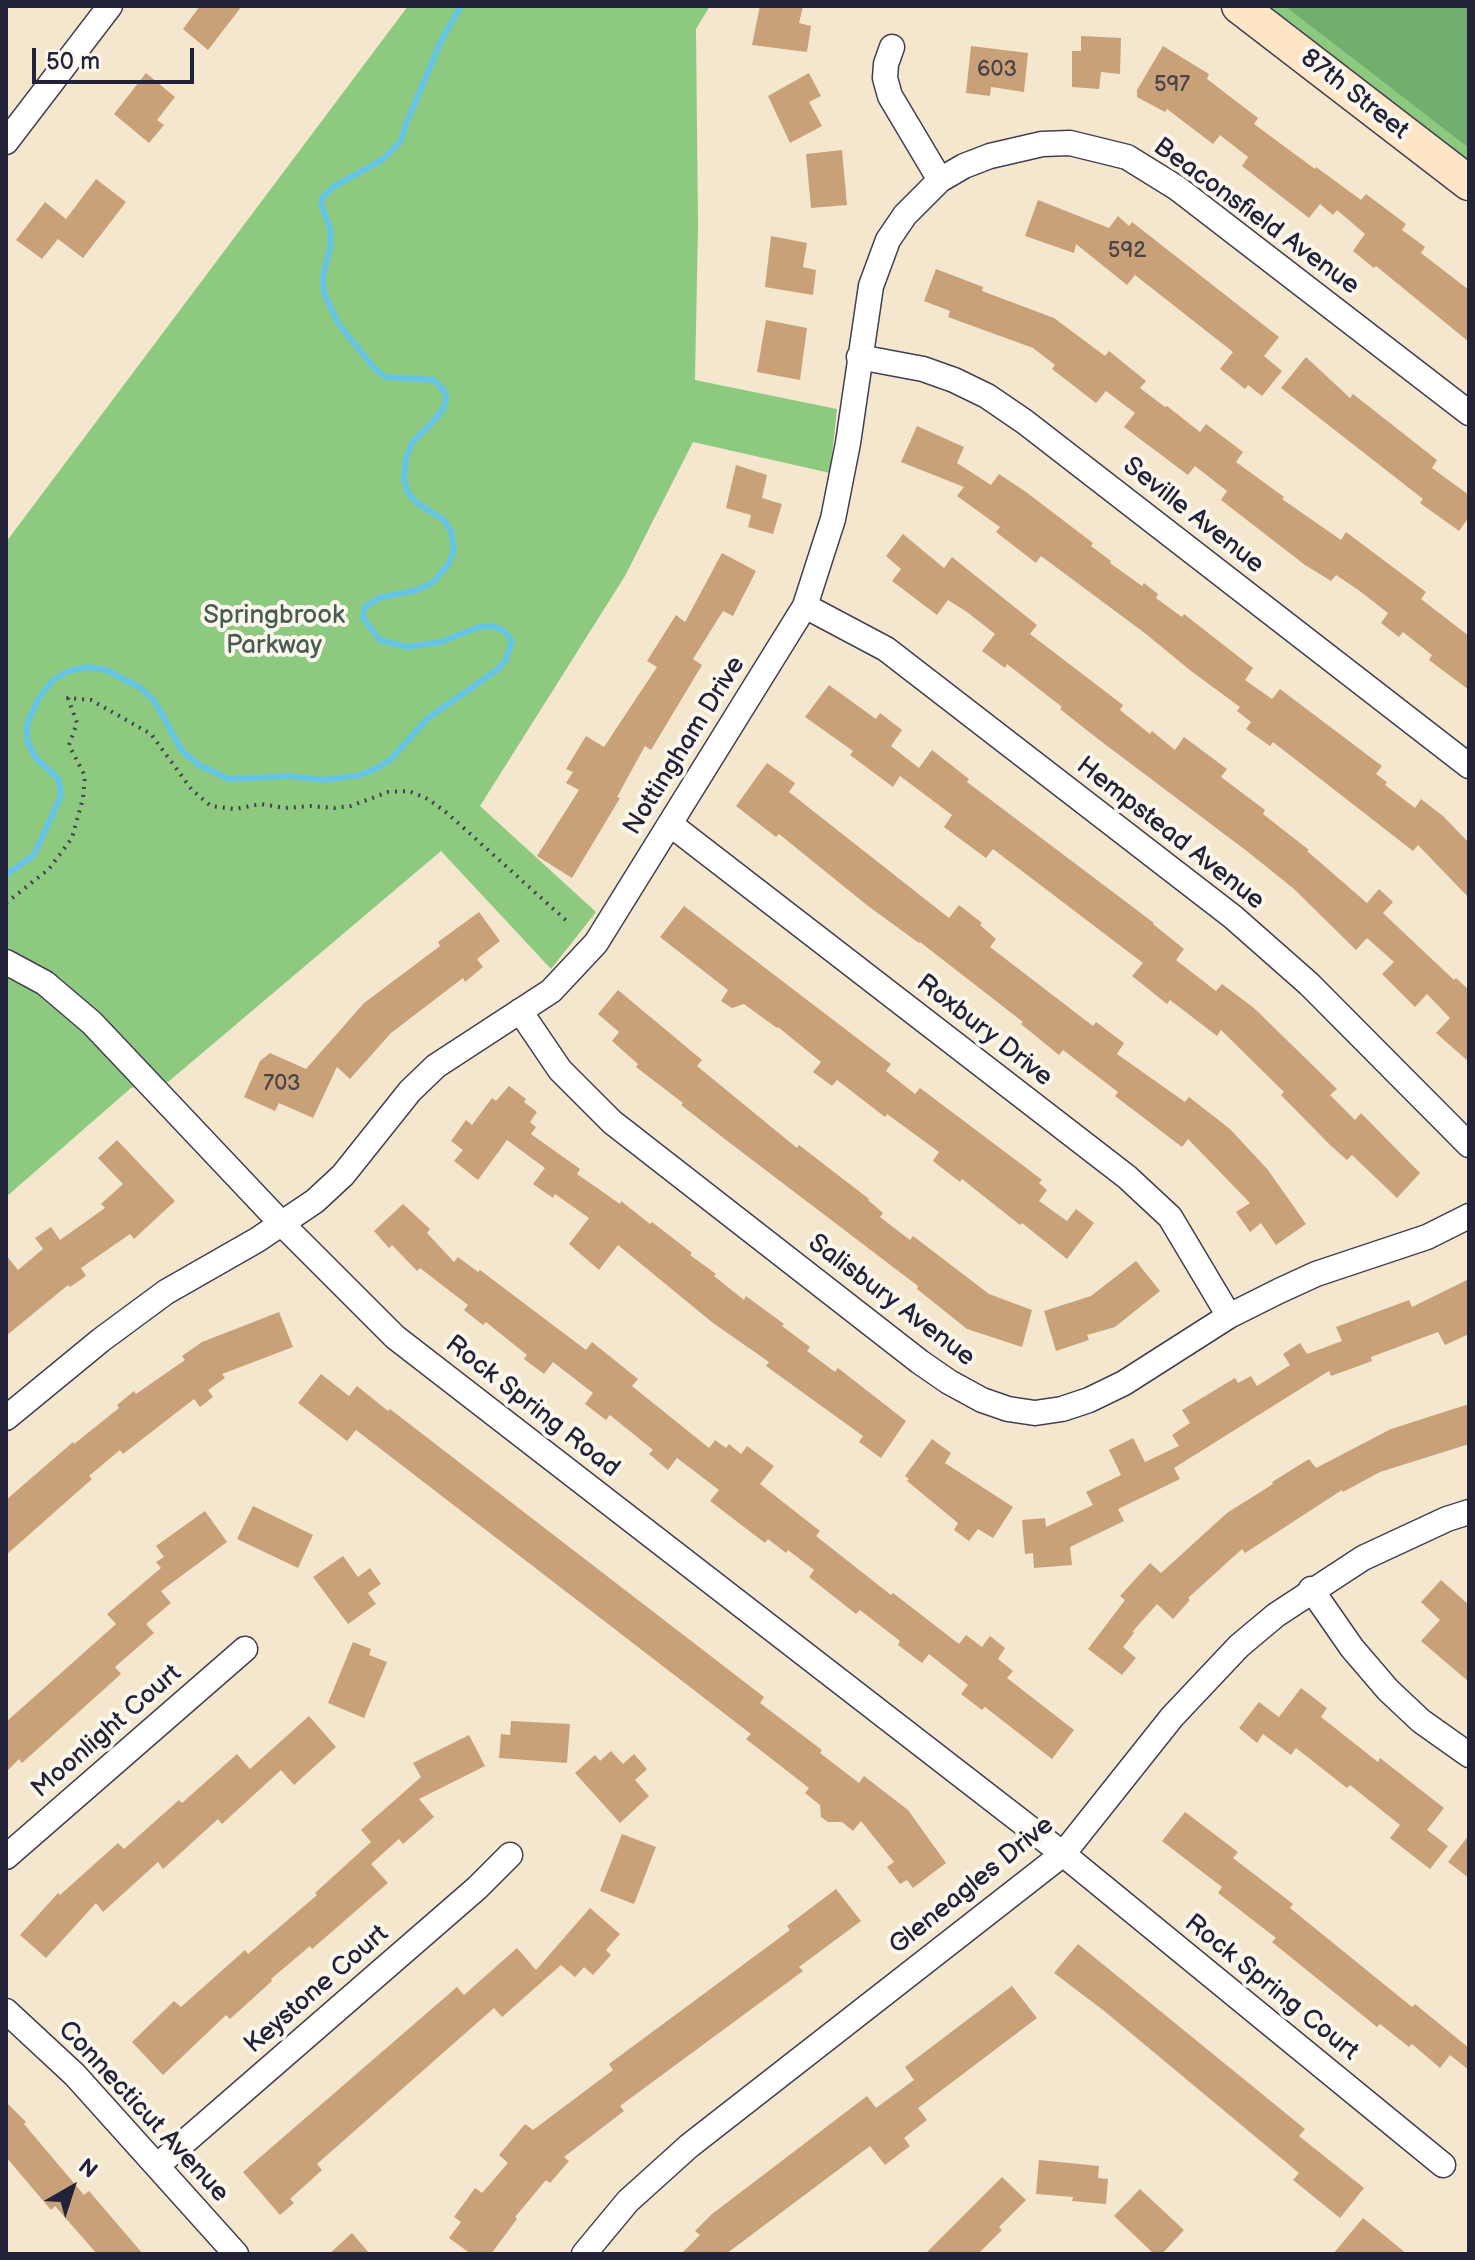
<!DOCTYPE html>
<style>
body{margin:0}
#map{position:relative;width:1475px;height:2260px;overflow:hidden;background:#f5e7ce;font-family:"Balsamiq Sans",sans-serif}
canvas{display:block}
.frame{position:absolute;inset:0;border:8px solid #22223b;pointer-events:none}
.north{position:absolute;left:32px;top:2148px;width:80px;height:80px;-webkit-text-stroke:6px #fbf7ec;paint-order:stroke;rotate:39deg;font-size:22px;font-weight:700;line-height:32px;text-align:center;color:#22223b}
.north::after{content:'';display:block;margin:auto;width:28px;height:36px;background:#22223b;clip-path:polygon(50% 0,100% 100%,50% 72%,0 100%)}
.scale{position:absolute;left:32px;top:48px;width:162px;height:36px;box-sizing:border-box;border:4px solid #22223b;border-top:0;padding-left:10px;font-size:24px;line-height:28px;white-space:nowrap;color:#22223b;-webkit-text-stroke:6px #fbf7ec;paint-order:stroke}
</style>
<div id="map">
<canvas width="1475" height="2260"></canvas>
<div class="frame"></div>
<div class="north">N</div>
<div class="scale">50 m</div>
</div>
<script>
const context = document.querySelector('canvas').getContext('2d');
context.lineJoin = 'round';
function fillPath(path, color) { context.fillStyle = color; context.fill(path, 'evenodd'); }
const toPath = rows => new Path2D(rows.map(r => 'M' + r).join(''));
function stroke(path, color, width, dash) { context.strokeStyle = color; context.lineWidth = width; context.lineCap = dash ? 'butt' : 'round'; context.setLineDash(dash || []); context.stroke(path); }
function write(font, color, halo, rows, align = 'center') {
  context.font = font + ' "Balsamiq Sans",sans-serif'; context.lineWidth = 8; context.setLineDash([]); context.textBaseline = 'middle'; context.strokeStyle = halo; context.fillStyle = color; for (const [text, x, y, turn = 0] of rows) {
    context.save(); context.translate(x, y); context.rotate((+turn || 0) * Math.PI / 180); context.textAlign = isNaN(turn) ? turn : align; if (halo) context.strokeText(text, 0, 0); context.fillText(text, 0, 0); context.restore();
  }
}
const green = toPath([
 [408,6,710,6,696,29,698,225,695,380,837,409,830,473,693,442,625,576,480,806,596,912,551,969,441,851,168,1082,131,1088,6,1197,6,542],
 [1261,6,1469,6,1469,166]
]);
const forest = toPath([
 [1285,6,1469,6,1469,148]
]);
const stream = toPath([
 [6,875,34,855,61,796,59,780,36,758,27,741,27,724,39,698,53,680,69,671,87,667,106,670,141,688,155,702,182,751,199,765,229,779,289,776,324,780,361,775,379,767,392,758,428,718,497,670,506,660,512,641,504,631,493,626,479,627,441,642,407,647,380,640,363,618,365,607,379,598,417,590,432,583,448,565,454,550,451,531,444,520,417,503,408,493,404,479,406,458,412,443,438,416,445,405,446,393,434,380,385,377,374,368,338,323,324,293,323,276,331,244,330,228,321,204,323,197,333,187,382,160,401,141,406,124,441,41,461,6]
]);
const building = toPath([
 [200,6,242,6,208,50,183,29],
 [760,6,803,6,799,23,811,26,807,52,752,45],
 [1081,36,1121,38,1120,74,1101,72,1099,89,1072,87,1072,51,1081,51],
 [971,46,1028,53,1024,92,991,87,990,96,966,93],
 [1163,46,1209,74,1207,79,1258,118,1254,124,1315,169,1316,167,1361,200,1366,194,1406,224,1402,230,1425,247,1421,253,1469,290,1469,342,1376,266,1374,268,1353,251,1365,234,1337,210,1333,215,1320,204,1309,218,1242,166,1248,157,1220,135,1213,144,1167,109,1165,112,1137,97,1137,90],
 [146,73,175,97,157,120,164,125,149,143,114,114],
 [809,73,821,96,809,102,822,126,790,143,768,96],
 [842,150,847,205,811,208,806,154],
 [96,179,126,202,83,258,58,239,42,259,16,240,45,202,66,219],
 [1038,200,1109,228,1118,216,1129,226,1132,222,1279,337,1264,356,1282,371,1262,396,1248,385,1245,389,1220,369,1233,352,1135,275,1127,285,1076,244,1074,253,1025,236],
 [771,236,807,243,803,267,816,270,813,295,765,287],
 [936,269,983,287,982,291,1054,318,1105,356,1109,351,1146,381,1140,388,1165,407,1167,406,1200,432,1206,424,1243,452,1236,462,1284,497,1282,499,1341,540,1346,532,1426,592,1421,599,1469,636,1469,690,1429,660,1432,655,1403,632,1399,637,1381,623,1388,613,1357,589,1336,575,1331,581,1305,565,1221,500,1227,491,1195,466,1188,475,1124,427,1135,413,1106,391,1096,403,1052,369,1055,365,1033,348,948,317,950,311,924,301],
 [766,320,807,328,800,380,757,372],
 [1306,357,1350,398,1353,394,1437,460,1432,468,1469,495,1469,517,1459,531,1420,503,1423,499,1281,388],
 [917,426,964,447,957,463,991,485,999,474,1026,492,1093,543,1091,546,1111,561,1110,563,1142,586,1144,583,1158,594,1156,598,1182,617,1184,614,1253,668,1245,680,1272,699,1280,689,1382,766,1376,774,1387,782,1385,785,1415,808,1421,799,1443,816,1469,843,1469,898,1418,845,1413,851,1273,742,1270,746,1246,729,1251,722,1237,711,1240,707,1191,671,1146,634,1041,556,1036,563,996,532,1000,527,957,496,964,487,901,462],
 [736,465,767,475,762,498,782,504,773,534,748,527,751,515,726,508],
 [903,534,944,568,952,557,1037,625,1030,634,1123,705,1120,710,1150,734,1152,731,1175,750,1184,737,1227,769,1221,777,1265,810,1263,814,1309,850,1307,851,1367,903,1379,889,1393,902,1383,913,1454,980,1456,978,1469,990,1469,1062,1436,1033,1450,1018,1427,994,1415,1007,1382,974,1394,962,1367,938,1356,950,1294,889,1248,852,1098,739,1060,709,1062,707,1007,664,1005,668,982,651,995,634,967,612,948,600,937,615,892,581,901,569,886,556],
 [722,553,756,571,733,616,723,611,693,659,702,665,651,750,645,746,617,797,620,798,572,878,537,856,579,790,566,783,573,772,566,769,586,736,604,747,657,667,647,661,676,615,685,622],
 [829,685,876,719,880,713,902,730,891,746,919,768,932,750,969,779,967,782,1154,923,1153,924,1184,949,1176,960,1216,991,1222,984,1254,1008,1337,1089,1330,1095,1355,1120,1361,1113,1420,1173,1397,1198,1352,1155,1347,1160,1330,1145,1281,1095,1284,1092,1221,1030,1217,1036,1170,1000,1167,1004,1132,976,1143,963,993,849,986,858,944,827,952,815,900,776,893,787,850,755,853,751,805,717],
 [767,763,795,783,789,792,949,918,959,905,982,923,980,925,996,939,990,947,1093,1026,1096,1022,1124,1043,1117,1054,1185,1102,1189,1097,1230,1129,1268,1170,1306,1224,1276,1245,1261,1223,1250,1232,1236,1212,1250,1203,1188,1139,1182,1147,1115,1096,1118,1092,1063,1050,1059,1055,1021,1024,1023,1022,920,942,919,943,868,906,779,834,776,837,736,806],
 [684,906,891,1064,886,1071,915,1094,920,1088,1029,1170,1042,1180,1039,1183,1047,1190,1039,1201,1067,1221,1076,1209,1094,1223,1067,1259,1022,1223,1020,1225,962,1179,960,1182,933,1161,939,1152,887,1114,885,1117,837,1080,832,1086,813,1072,821,1062,778,1027,777,1028,744,1004,732,1008,721,1001,728,990,660,937],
 [479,912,500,941,477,959,483,967,465,982,463,978,391,1033,350,1079,337,1067,313,1118,279,1103,275,1111,244,1097,260,1061,270,1053,306,1069,364,1003,440,946,438,942],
 [618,990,702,1060,697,1066,797,1148,799,1145,869,1199,868,1200,883,1213,880,1217,910,1240,913,1236,989,1294,1032,1310,1022,1347,967,1329,917,1289,918,1286,726,1140,681,1105,683,1103,636,1067,638,1064,612,1041,619,1032,598,1014],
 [509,1086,526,1099,524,1102,537,1112,530,1122,536,1127,531,1134,580,1169,577,1174,620,1204,621,1201,650,1224,652,1222,692,1253,690,1255,716,1274,714,1276,744,1300,746,1296,784,1324,782,1326,810,1347,807,1351,835,1372,838,1368,906,1421,881,1458,859,1442,863,1436,766,1366,769,1362,713,1323,618,1245,599,1270,569,1244,589,1218,555,1194,553,1198,533,1184,545,1168,507,1140,478,1180,454,1161,463,1150,451,1141,466,1120,472,1125,492,1098,496,1101],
 [117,1140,175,1201,134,1239,130,1234,81,1268,86,1276,70,1287,68,1285,6,1336,6,1255,18,1270,43,1249,35,1238,51,1227,60,1240,105,1208,101,1204,123,1184,98,1158],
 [403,1204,430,1229,427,1233,454,1262,458,1257,478,1272,480,1270,586,1350,592,1342,638,1379,632,1386,709,1448,715,1440,726,1448,729,1444,741,1454,747,1446,774,1466,760,1484,820,1531,816,1536,891,1595,893,1593,959,1644,966,1635,982,1647,990,1636,1005,1648,998,1659,1013,1671,1007,1678,1074,1730,1052,1759,985,1707,982,1710,961,1694,968,1685,929,1654,922,1663,898,1645,900,1641,860,1610,856,1614,809,1577,814,1570,788,1550,786,1553,768,1539,765,1543,710,1501,719,1490,677,1458,668,1470,649,1454,653,1450,610,1415,606,1420,585,1404,593,1393,553,1362,544,1374,524,1359,527,1355,486,1322,483,1325,464,1310,468,1305,420,1268,417,1271,392,1245,389,1248,374,1231],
 [1136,1261,1160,1291,1115,1327,1087,1335,1089,1340,1056,1351,1044,1311,1091,1296],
 [1469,1279,1469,1334,1445,1345,1438,1332,1371,1357,1372,1361,1331,1376,1329,1371,1174,1468,1180,1479,1118,1509,1124,1521,1070,1547,1072,1565,1034,1568,1033,1553,1025,1554,1022,1520,1045,1518,1046,1527,1093,1505,1086,1492,1121,1475,1109,1450,1133,1438,1145,1462,1179,1446,1172,1435,1190,1423,1182,1410,1235,1378,1238,1383,1251,1376,1257,1386,1290,1365,1283,1354,1300,1343,1307,1354,1342,1341,1336,1327,1409,1300,1412,1307],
 [279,1312,293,1347,222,1374,225,1378,208,1390,213,1397,200,1407,194,1399,123,1454,120,1450,89,1476,92,1479,6,1555,6,1500,73,1442,74,1444,119,1408,117,1405,134,1391,136,1394,185,1360,182,1356,202,1342],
 [321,1374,349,1396,357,1386,388,1411,390,1409,764,1697,760,1703,822,1750,820,1753,859,1783,864,1776,908,1810,946,1863,913,1888,907,1880,900,1884,887,1867,894,1862,861,1821,853,1831,842,1822,828,1822,821,1817,820,1805,805,1793,809,1788,746,1739,751,1734,356,1430,347,1441,298,1403],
 [1469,1404,1469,1444,1380,1472,1343,1492,1342,1490,1245,1553,1242,1549,1188,1598,1190,1600,1173,1619,1157,1604,1133,1631,1134,1633,1123,1647,1136,1658,1122,1675,1088,1649,1125,1600,1120,1596,1150,1563,1161,1573,1227,1513,1273,1484,1272,1482,1309,1459,1316,1468,1391,1429],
 [932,1439,951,1453,945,1463,1013,1507,993,1538,978,1529,969,1541,954,1530,958,1523,907,1481,909,1479,905,1476],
 [253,1506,313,1535,298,1568,237,1539],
 [205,1511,227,1542,161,1591,171,1603,146,1624,154,1633,115,1667,121,1674,22,1763,19,1759,6,1772,6,1722,116,1624,107,1614,161,1568,156,1562,164,1557,156,1546],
 [343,1556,358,1577,370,1568,381,1584,368,1593,376,1604,348,1624,313,1577],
 [1441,1580,1469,1605,1469,1682,1421,1641,1440,1620,1421,1602],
 [353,1642,371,1649,369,1655,387,1662,364,1718,328,1703],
 [1301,1688,1327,1708,1321,1717,1378,1762,1380,1758,1444,1808,1427,1830,1448,1846,1430,1869,1390,1838,1400,1825,1350,1785,1347,1788,1296,1748,1291,1755,1263,1734,1257,1743,1239,1728,1259,1702,1279,1717],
 [309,1716,336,1747,294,1785,281,1770,222,1824,218,1819,163,1869,158,1862,103,1912,96,1903,46,1958,20,1935,58,1893,60,1895,118,1843,124,1849,179,1800,182,1803,237,1754,250,1769],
 [511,1721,570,1724,567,1763,499,1758,501,1734,510,1735],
 [469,1735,485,1766,419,1799,434,1817,403,1844,399,1839,371,1864,388,1883,312,1949,310,1946,271,1979,272,1981,230,2019,226,2015,163,2075,132,2042,174,2001,181,2007,245,1950,248,1954,317,1895,315,1893,371,1842,361,1830,421,1777,413,1763],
 [611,1751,623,1764,634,1754,647,1769,635,1780,649,1796,620,1823,575,1773,595,1755,600,1761],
 [1185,1812,1238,1852,1233,1858,1293,1904,1290,1908,1412,2007,1415,2004,1469,2048,1469,2070,1450,2055,1440,2068,1412,2044,1409,2047,1380,2024,1377,2027,1272,1942,1276,1938,1218,1893,1222,1887,1162,1841],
 [622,1834,656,1847,634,1904,600,1891],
 [1469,1835,1469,1878,1448,1862],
 [836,1889,861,1921,799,1967,803,1971,620,2106,624,2111,564,2157,569,2161,550,2183,546,2180,515,2217,517,2219,491,2254,471,2254,449,2238,461,2222,454,2217,475,2188,482,2193,508,2163,499,2155,525,2124,533,2130,613,2070,609,2064,790,1930,787,1926],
 [590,1908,620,1934,606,1950,611,1955,593,1975,584,1967,575,1977,561,1965,502,2017,494,2008,317,2164,322,2170,290,2199,294,2203,280,2215,243,2172,457,1987,464,1995,517,1948,536,1970],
 [1078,1944,1305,2129,1299,2136,1364,2188,1340,2218,1293,2180,1299,2173,1103,2010,1054,1973],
 [1012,1986,1037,2018,918,2108,927,2120,904,2138,910,2146,885,2165,870,2146,726,2254,681,2254,700,2235,695,2231,712,2214,867,2096,876,2108,914,2080,905,2067],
 [6,2102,26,2122,24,2124,84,2195,89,2191,143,2254,97,2254,55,2206,51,2210,6,2157],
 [1039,2160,1099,2166,1098,2178,1108,2179,1106,2204,1072,2201,1073,2197,1036,2194],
 [1002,2177,1026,2200,999,2227,1002,2230,978,2254,925,2254],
 [1140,2189,1184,2230,1162,2254,1154,2254,1114,2216],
 [1363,2218,1407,2254,1333,2254],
 [352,2233,370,2254,329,2254]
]);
const path = toPath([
 [6,903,49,869,72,838,83,798,85,776,69,745,77,723,68,698,91,700,151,734,192,790,211,806,235,809,261,804,285,808,310,806,334,808,351,806,388,792,409,791,428,799,447,813,569,923]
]);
const street = toPath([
 [892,47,886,64,885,78,890,96,940,180],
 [6,142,110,6],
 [859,357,923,369,954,380,987,396,1025,422,1469,766],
 [805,606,886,649,1233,917,1309,984,1469,1145],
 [670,824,1127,1177,1170,1217,1229,1316],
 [6,962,45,983,92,1023,282,1224,395,1337,1063,1854,1443,2165],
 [520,1011,560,1070,612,1122,920,1362,949,1382,982,1400,1008,1409,1035,1413,1062,1409,1089,1400,1124,1383,1229,1316,1279,1291,1316,1274,1427,1237,1469,1216],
 [6,1418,101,1340,166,1292,257,1240,315,1201,343,1175,410,1091,436,1066,551,991,596,943,805,606,833,519,848,443,871,286,888,240,905,215,940,180,964,166,990,156,1042,144,1070,143,1127,157,1177,188,1469,413],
 [1311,1589,1352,1648,1388,1690,1421,1721,1469,1755],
 [6,1857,245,1649],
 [6,2011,75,2075,236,2254],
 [158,2165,477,1888,510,1855],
 [584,2254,628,2201,689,2146,1063,1854,1172,1717,1239,1646,1276,1615,1363,1558,1447,1519,1469,1512]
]);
const secondary = toPath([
 [1239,6,1469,183]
]);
const numberNames = [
 ["603",997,70],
 ["597",1172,85],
 ["592",1127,251],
 ["703",282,1084]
];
const streetNames = [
 ["87th Street",1354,95,38],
 ["Beaconsfield Avenue",1256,217,36],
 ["Seville Avenue",1193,516,38],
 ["Nottingham Drive",685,746,-58],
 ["Hempstead Avenue",1170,834,38],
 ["Roxbury Drive",984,1031,38],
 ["Salisbury Avenue",891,1301,37],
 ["Rock Spring Road",532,1407,38],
 ["Moonlight Court",107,1732,-41],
 ["Gleneagles Drive",972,1886,-39],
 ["Rock Spring Court",1271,1988,39],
 ["Keystone Court",317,1990,-41],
 ["Connecticut Avenue",143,2112,47]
];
const parkNames = [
 ["Springbrook",274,616],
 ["Parkway",274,646]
];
fillPath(green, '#8dca80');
fillPath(forest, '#72ae6e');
stroke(stream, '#66c5e5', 6);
fillPath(building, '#c8a179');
stroke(street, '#424051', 27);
stroke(secondary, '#424051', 37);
stroke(path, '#424051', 4, [2, 6]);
stroke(street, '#fff', 24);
stroke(secondary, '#fde5c5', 34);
write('22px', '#4c424a', null, numberNames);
write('26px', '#22223b', '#fbf7ec', streetNames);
write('26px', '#475d53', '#fbf7ec', parkNames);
</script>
